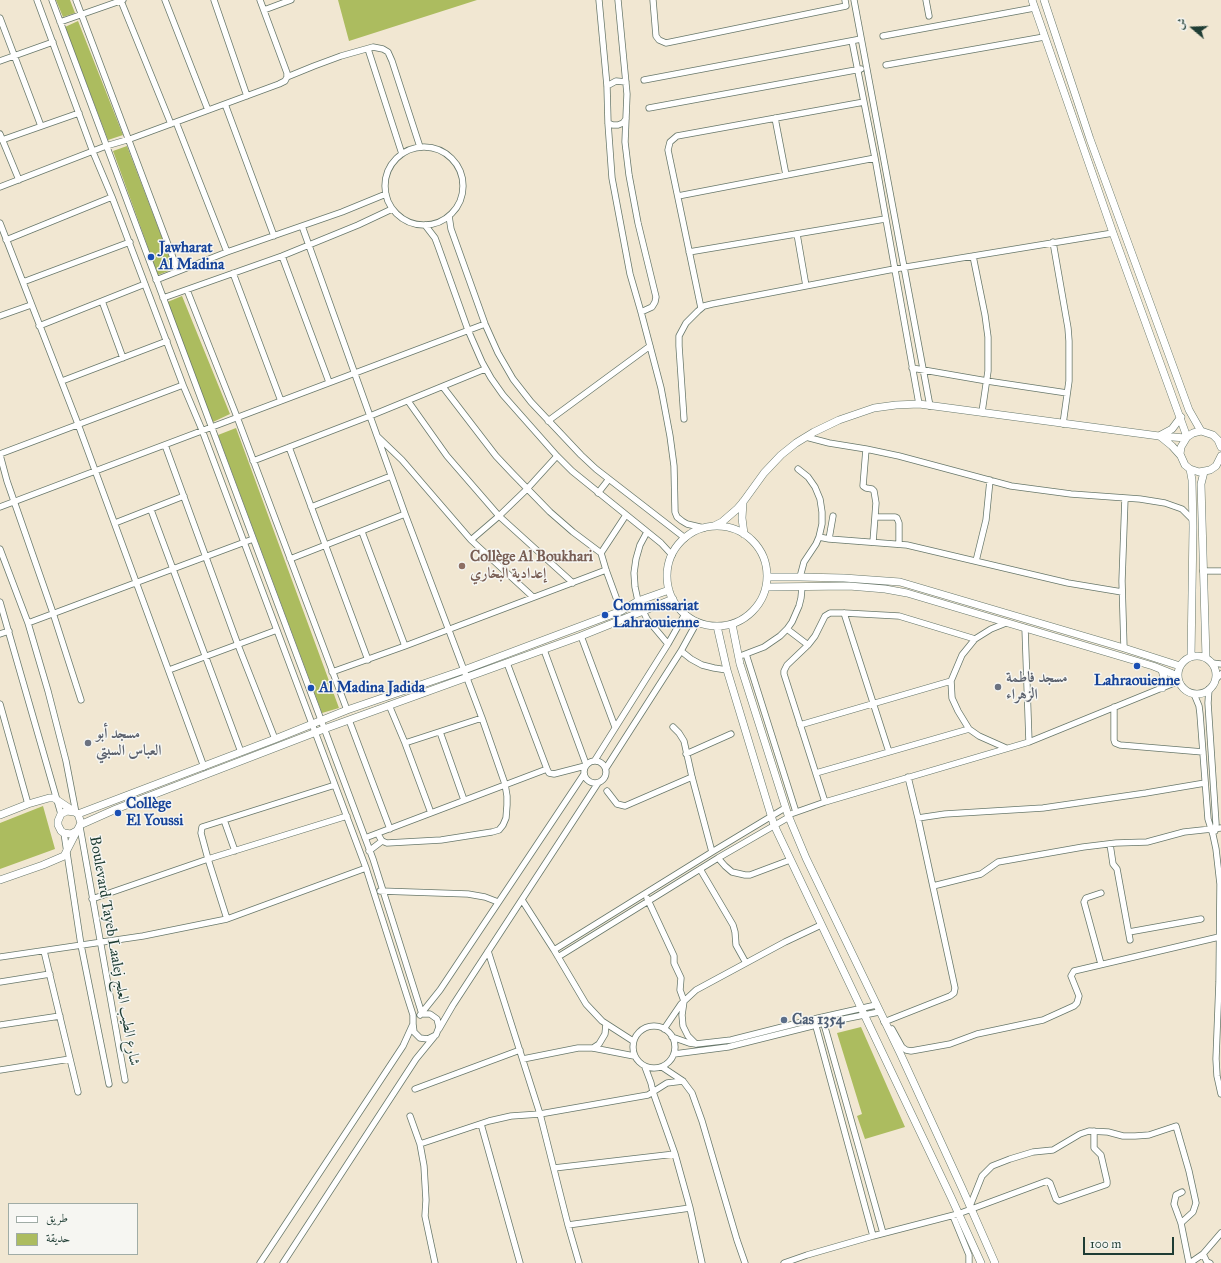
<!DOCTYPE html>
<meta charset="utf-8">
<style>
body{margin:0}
#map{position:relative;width:1221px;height:1263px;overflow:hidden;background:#f1e7d2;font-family:"IM FELL Great Primer",Amiri,serif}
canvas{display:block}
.legend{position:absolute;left:8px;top:1203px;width:130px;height:52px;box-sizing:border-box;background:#f6f6f2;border:1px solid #a0aca6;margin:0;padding:5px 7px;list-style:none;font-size:12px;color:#1f3d34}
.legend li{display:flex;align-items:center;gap:8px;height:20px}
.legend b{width:20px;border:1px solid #a0aca6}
.north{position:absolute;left:1173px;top:8px;width:40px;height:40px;-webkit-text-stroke:3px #f6f6f2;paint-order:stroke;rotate:289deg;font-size:11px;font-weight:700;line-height:16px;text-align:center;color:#1f3d34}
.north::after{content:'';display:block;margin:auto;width:14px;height:18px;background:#1f3d34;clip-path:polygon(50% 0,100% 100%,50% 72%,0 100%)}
.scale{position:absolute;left:1083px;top:1237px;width:91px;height:18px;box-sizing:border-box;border:2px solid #1f3d34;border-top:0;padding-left:5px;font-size:12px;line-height:14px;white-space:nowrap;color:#1f3d34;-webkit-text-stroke:3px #f6f6f2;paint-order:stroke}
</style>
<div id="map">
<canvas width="1221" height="1263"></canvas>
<ul class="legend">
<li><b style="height:5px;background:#fff"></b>طريق</li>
<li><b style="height:11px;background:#acbc5f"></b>حديقة</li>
</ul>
<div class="north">ش</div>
<div class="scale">100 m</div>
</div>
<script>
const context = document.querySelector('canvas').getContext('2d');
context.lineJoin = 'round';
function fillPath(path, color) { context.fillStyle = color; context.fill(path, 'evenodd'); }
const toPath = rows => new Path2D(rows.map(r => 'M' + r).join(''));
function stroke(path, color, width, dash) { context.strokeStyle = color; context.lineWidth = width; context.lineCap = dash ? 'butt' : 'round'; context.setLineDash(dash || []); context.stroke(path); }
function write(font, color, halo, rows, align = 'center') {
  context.font = font + ' "IM FELL Great Primer",Amiri,serif'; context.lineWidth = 3; context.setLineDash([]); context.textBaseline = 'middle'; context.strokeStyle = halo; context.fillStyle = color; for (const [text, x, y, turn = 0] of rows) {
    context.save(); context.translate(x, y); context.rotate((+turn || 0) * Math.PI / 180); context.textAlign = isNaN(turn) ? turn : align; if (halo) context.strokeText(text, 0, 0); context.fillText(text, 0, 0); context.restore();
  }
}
const green = toPath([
 [56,0,70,0,75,13,63,17],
 [338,0,477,0,349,41],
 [78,21,123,135,108,140,65,27],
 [127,146,174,269,158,275,113,151],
 [182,296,230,414,213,422,165,303],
 [236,428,339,708,322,713,218,435],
 [43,806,55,849,0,869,0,823],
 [861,1027,905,1127,865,1139,857,1116,862,1114,837,1033]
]);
const minor = toPath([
 [37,0,93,152,112,197,183,385,202,430,366,868,413,1015,413,1024,403,1046,260,1263],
 [52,0,373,859,422,1014],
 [76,0,178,271],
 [165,0,208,110],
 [214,0,247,96],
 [260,0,287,73,287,77],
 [599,0,607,86,608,123,612,178,630,274,641,312,652,307,655,302,656,297,638,223,629,175,625,142,627,94,618,0],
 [653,0,656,36,659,40,666,43,846,6,845,0],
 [854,0,930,406],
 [926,0,929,16],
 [121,1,171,124],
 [264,10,291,0],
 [0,18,41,126],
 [60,22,123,0],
 [883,36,1034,8],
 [852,41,875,158,919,404],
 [368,49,402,154],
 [0,61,53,42],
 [886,65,1044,37],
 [644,80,861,39],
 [607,86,616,81,626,82],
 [225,104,274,236],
 [649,108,861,69],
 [775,118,786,175],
 [176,122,227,252],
 [608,123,613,125,618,125,623,123,626,119],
 [0,134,19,180],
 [2,140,79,113],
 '385 186a39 39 0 1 1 78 0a39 39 0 1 1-78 0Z',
 [0,187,106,146,130,139,279,84,285,81,287,77,314,66,341,56,373,47,383,49,388,52,392,61,420,147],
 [678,196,875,158],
 [449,216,451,229,485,324,498,353,513,379,531,402,581,455,596,469,685,538],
 [0,223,78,424,204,767],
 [425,225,435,238,438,246,468,330,482,362,491,378,503,395,557,456,572,471,661,543,672,555],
 [302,226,405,514,482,718,505,784,507,796,507,805,506,818,503,825,499,830,492,832,441,840,387,843,382,841,379,836,378,833],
 [797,234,806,286],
 [6,240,112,197],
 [1053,242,1068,328,1069,341,1069,381,1063,424],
 [689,252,885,219],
 [282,256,329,382],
 [973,256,985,315,988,337,988,371,982,412],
 [233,273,281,401],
 [156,280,227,252,342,212,386,194],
 [23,282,130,242],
 [187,290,237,417,347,710],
 [163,298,282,256,358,225,392,209],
 [102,301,123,358],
 [701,308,668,150,670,142,677,136,864,102],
 [641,312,661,388,670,436,674,466,675,512,677,517,682,521,687,524,704,528],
 [0,316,31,305],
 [39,326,145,284],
 [912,368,987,381,1067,393],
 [62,381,167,341],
 [443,387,496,456,512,473,550,512,573,532,601,553],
 [408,401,447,456,499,516,573,583],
 [684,419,679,346,679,336,686,323,698,311,704,306,712,304,894,269,1113,233],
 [548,421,650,346],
 [378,437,402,460,471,540,533,597],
 [806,437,829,443,866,449,899,456,1011,486,1071,494,1140,499,1165,503,1182,509,1192,519],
 [165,445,238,645,275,739],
 [289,447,368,660],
 [866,449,863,486,866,488,872,489,874,491,876,503,873,542],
 [0,454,183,385],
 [0,455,7,481,53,613,81,700],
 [253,461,370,416,485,369],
 [798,469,808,477,815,487,820,499,822,512,822,524,819,537,816,544,804,562,800,577],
 [598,493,609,479],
 [0,507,485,324],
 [311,507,391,476],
 [151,510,241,752],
 [875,517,895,517,897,518,899,523,899,544],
 [115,523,184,496],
 [362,532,405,646],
 [647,532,640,545,636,559,634,573,635,587,638,601,647,619,668,644],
 [819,537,829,539,907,545,1068,583,1122,592],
 [829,539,833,516],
 [471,540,499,516,527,489,557,456],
 [0,549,28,623,48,691,66,761,76,813],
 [290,559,405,514],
 [976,561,986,520,990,480],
 [1203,571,1221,571],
 [0,602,61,814],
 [621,611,606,570,601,553,626,515],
 [844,613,889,752],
 [28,623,253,539],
 [1025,628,1029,742],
 [787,629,808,645],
 [0,634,9,631],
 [581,636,615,727],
 [1124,648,1122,581,1125,498],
 [544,650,586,764],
 [681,651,691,659,702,665,714,668,727,670],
 [746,654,796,812],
 [743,655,764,647,780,636,787,629,792,622,799,606,801,598,802,587],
 [507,663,547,769,549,773,554,774,585,766],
 [1212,663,1221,664],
 [169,670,277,630],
 [332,672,405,646,606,570],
 [1216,679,1221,674],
 [1209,689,1208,703,1216,824,1215,831],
 [1194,694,1199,706,1200,714,1208,819,1213,835,1216,849,1220,884,1219,982,1216,1059,1217,1076,1221,1094],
 [0,704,28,804],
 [389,705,405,743,431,813],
 [1114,707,1114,740,1115,743,1120,745,1203,752],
 [349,720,390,829],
 [800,725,951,681],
 [673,727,679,733,684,741,692,777,712,852],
 [440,732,464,800],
 [405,743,482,718],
 [1006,748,979,736,969,729,958,711,952,698,951,681,962,655,975,639,991,629,1006,623],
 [686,754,731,734],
 [595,760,668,644,685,614],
 '584 772a11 11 0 1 1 22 0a11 11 0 1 1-22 0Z',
 [606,768,681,651,697,622],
 [816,773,969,729],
 [607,791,617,804,625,806,692,777],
 [825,802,784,674,784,671,787,665,808,645,815,636,825,616,830,613,844,613,899,616,975,639],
 [788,815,825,802,1029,742,1179,681],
 [918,818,945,814,1043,808,1146,793,1205,783],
 [224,820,235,851],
 [80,827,125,1080],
 [64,833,81,945,109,1084],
 [365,838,547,769],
 [1110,844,1113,864,1117,869,1130,940],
 [369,851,382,841],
 [718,858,725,866,732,872,745,875,750,875,790,860],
 [700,869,733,925,735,932,736,945,746,963],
 [933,886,981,874,998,862,1083,847,1116,843,1147,842,1184,832,1221,828],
 [380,891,468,894,485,897,498,902],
 [1101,893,1086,898,1084,902,1101,964],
 [647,898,674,956,674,963,681,978,680,990,684,1001,682,1015,683,1026,688,1036,696,1044],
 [92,899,208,859,347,816],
 [522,900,554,950,586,1004,602,1021,633,1041],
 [227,919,208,859,201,833,202,827,335,785],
 [1129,932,1201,919],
 [554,950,712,852,785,808],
 [44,951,78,1092],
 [488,951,540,1114,568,1225,579,1263],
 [0,957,143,936,227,919,366,868],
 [558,957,718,858,789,817],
 [0,982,50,974],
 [420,1015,440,990,584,774],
 [822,1017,883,1233],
 [814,1019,873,1236],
 [884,1022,950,996,954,993,955,988,918,818,908,777],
 [413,1024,414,1032,420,1038,428,1039,436,1035,439,1027,437,1019,430,1014,422,1014],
 [0,1025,60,1016],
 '633 1047a21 21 0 1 1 42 0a21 21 0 1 1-42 0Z',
 [439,1029,453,1005,598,783],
 [664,1029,681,1004,696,990,785,942,821,925],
 [892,1029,902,1047,906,1050,911,1051,950,1044,977,1034,1043,1020,1074,1006,1077,1003,1079,996,1071,976,1074,971,1219,937],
 [672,1037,689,1043,696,1044,731,1040,814,1019,876,1005],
 [593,1048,599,1044,605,1034,606,1024],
 [674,1054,728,1047,824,1023,879,1012],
 [523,1059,578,1048,593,1048,634,1056],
 [645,1067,651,1083,653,1092,675,1154,690,1208,702,1263],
 [662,1067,683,1081,692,1093,702,1121,737,1240,745,1263],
 [0,1070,70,1059],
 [415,1089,520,1050],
 [410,1116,420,1144,424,1166,426,1200,425,1216,435,1263],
 [481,1124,520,1263],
 [420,1144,489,1121,511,1116,540,1114,648,1095,667,1083,683,1081],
 [554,1168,675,1154],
 [1182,1192,1176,1195,1174,1204,1181,1223,1189,1263],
 [970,1206,982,1176,992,1166,1010,1159,1033,1152,1053,1150,1080,1134,1089,1131,1108,1132,1123,1136,1135,1136,1149,1135,1176,1126,1189,1171,1196,1203,1193,1212,1181,1223],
 [953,1216,969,1255,969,1263],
 [568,1225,690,1208],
 [1203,1254,1207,1262,1210,1263],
 [283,1263,416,1059,434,1037],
 [784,1263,807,1255,873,1236,958,1214,1047,1181,1050,1183,1056,1199,1059,1201,1105,1185,1107,1184,1107,1181,1101,1155,1094,1148,1094,1131],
 [1190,1263,1203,1254,1221,1233]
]);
const tertiary = toPath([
 [1032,0,1113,233,1187,437],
 [1044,0,1090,139,1189,410,1201,431],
 [1159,436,1172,429,1181,417],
 [1161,437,1172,446,1181,456],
 [1221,447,1218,440,1213,435,1201,431,1193,433,1187,437,1181,447,1180,454,1185,465,1190,469,1199,472,1210,470,1216,466,1221,456],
 [1190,469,1192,480,1193,527,1191,657],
 [1204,472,1201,484,1206,658],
 [743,502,742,518,744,534],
 [714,526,722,522,737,509,743,502,764,473,781,455,796,443,814,432,839,420,874,408,896,405,919,404,1159,436,1186,438],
 '667 576a50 50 0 1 1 100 0a50 50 0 1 1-100 0Z',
 [767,577,800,577,844,578,900,582,1124,648,1180,666],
 [766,587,849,586,885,589,907,593,1153,666,1178,676],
 [732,624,740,664,788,815,806,858,900,1053,962,1188,995,1263],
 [717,626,727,670,774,825,951,1197,981,1263],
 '1178 675a19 19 0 1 1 38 0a19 19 0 1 1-38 0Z',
 [1162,670,1164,678,1162,688],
 [74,812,67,811,61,814,58,821,58,825,61,831,64,833,71,834,78,830],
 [78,814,275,739,347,710,464,670,621,611,638,601,669,590],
 [0,815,28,804,49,798,54,798,78,814,81,823,64,856,43,865,0,880],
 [80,825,116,809,324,729,581,636,673,599]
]);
const markers = [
 [151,257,4,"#1a4fb4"],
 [462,566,4,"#8d6e63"],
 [605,615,4,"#1a4fb4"],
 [1137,666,4,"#1a4fb4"],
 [998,687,4,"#6b7280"],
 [311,688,4,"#1a4fb4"],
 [88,743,4,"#6b7280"],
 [118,813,4,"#1a4fb4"],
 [784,1020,4,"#5c6f8a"]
];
const transitNames = [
 ["Jawharat",159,248],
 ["Al Madina",159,265],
 ["Commissariat",613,606],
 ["Lahraouienne",613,623],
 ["Lahraouienne",1137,681,"center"],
 ["Al Madina Jadida",319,688],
 ["Collège",126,804],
 ["El Youssi",126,821]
];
const educationNames = [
 ["Collège Al Boukhari",470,557],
 ["إعدادية البخاري",470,574]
];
const worshipNames = [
 ["مسجد فاطمة",1006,678],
 ["الزهراء",1006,695],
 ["مسجد أبو",96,734],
 ["العباس السبتي",96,751]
];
const streetNames = [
 ["Boulevard Tayeb Laalej شارع الطيب العلج",114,951,80]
];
const serviceNames = [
 ["Cas 1354",792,1020]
];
fillPath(green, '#acbc5f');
stroke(minor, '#68786b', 7);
stroke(tertiary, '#68786b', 8);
stroke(minor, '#fff', 5.5);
stroke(tertiary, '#fff', 7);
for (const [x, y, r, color] of markers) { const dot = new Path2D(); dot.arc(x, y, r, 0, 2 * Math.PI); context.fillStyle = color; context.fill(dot); stroke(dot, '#f6f6f2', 1.5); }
write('bold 15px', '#164399', '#f6f6f2', transitNames, 'left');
write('bold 15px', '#785e54', '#f6f6f2', educationNames, 'left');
write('bold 15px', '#5b616d', '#f6f6f2', worshipNames, 'left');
write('15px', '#1f3d34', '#f6f6f2', streetNames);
write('bold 15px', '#4e5e75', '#f6f6f2', serviceNames, 'left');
</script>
